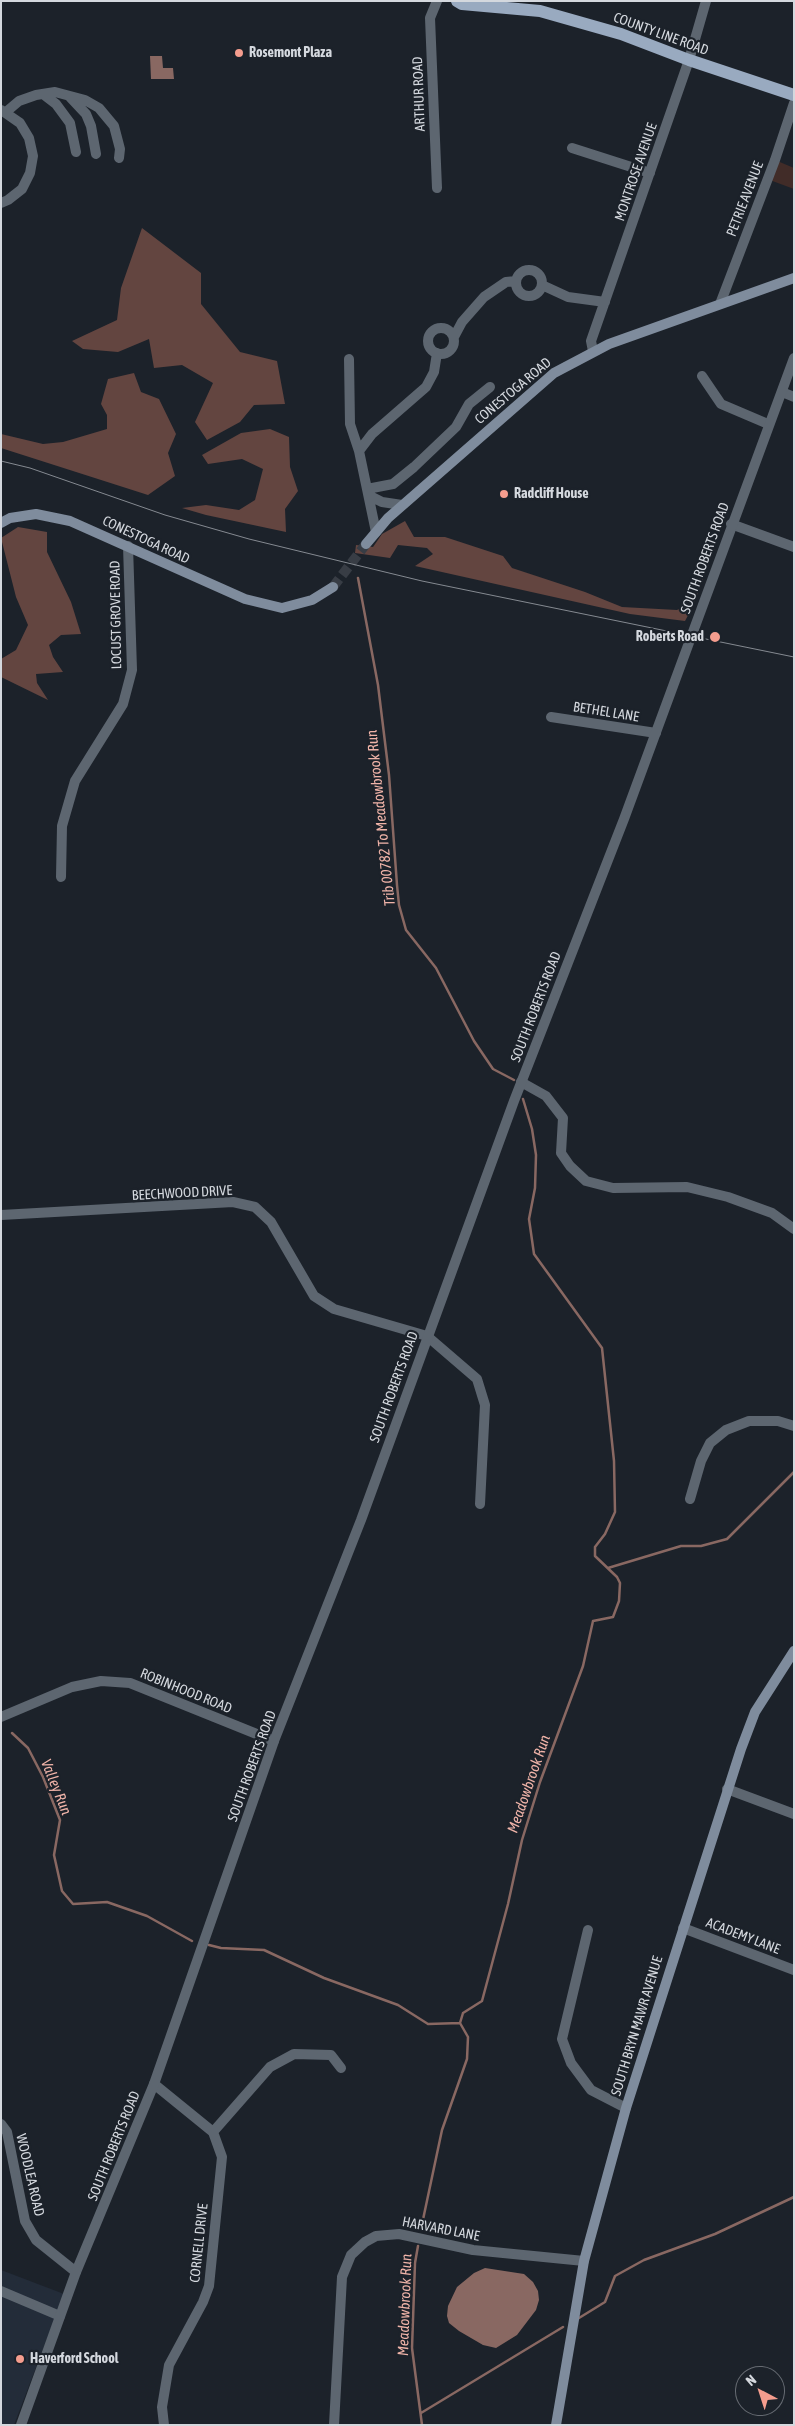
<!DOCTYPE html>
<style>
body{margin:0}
#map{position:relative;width:795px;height:2426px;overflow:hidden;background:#1c222a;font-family:"Asap Condensed",sans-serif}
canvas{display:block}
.frame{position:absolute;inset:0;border:2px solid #d4d8de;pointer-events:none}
.north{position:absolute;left:735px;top:2366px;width:50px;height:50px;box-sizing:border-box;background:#1c222a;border:1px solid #666b72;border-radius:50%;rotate:320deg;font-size:14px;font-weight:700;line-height:20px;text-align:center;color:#d4d8de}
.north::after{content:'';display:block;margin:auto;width:18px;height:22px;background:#f59d8e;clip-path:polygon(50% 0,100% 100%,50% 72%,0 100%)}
</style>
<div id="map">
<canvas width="795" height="2426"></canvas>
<div class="frame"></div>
<div class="north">N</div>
</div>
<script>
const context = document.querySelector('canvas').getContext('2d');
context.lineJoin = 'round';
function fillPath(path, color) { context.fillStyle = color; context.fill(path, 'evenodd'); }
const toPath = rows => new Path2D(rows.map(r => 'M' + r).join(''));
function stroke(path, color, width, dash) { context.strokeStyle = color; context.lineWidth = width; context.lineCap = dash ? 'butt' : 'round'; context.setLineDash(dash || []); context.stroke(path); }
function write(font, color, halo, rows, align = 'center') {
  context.font = font + ' "Asap Condensed",sans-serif'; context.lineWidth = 4.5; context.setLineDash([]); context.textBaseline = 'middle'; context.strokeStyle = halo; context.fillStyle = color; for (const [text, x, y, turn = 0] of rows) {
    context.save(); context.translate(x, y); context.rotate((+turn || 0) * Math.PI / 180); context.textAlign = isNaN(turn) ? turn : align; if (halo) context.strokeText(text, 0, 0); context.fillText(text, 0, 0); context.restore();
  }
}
const built = toPath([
 [1,2270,64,2294,14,2425,1,2425]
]);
const green = toPath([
 [775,160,794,168,794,189,767,179]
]);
const forest = toPath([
 [142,228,201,273,201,304,240,352,277,361,285,404,254,405,240,422,207,440,195,422,213,383,182,365,154,368,149,339,118,352,83,349,72,341,117,320,121,288],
 [134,373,141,392,159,399,176,434,168,453,175,476,148,495,1,448,1,434,43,444,63,442,107,429,107,415,101,404,108,379],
 [270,429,289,437,290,467,298,491,285,509,286,532,206,515,182,508,206,505,239,510,255,500,263,469,242,459,208,464,202,455,241,433],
 [405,521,414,537,445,537,503,556,512,568,585,592,622,607,677,610,688,604,712,544,716,545,693,606,685,621,630,614,415,566,433,554,427,548,398,545,390,558,355,553,356,545,373,547,382,534],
 [18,527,47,532,47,552,71,602,81,634,61,635,49,645,53,657,63,672,36,674,37,683,48,700,1,677,1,659,16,650,28,625,16,597,1,538]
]);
const water = toPath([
 [150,56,162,56,163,68,173,68,174,79,151,79],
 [485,2268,524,2274,533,2282,538,2291,539,2300,536,2310,517,2335,496,2348,483,2345,459,2331,449,2323,447,2316,448,2306,457,2287,474,2273]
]);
const stream = toPath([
 [358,578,378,685,389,775,397,885,399,905,406,930,436,968,474,1041,493,1069,514,1080],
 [608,1568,681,1546,701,1546,727,1539,794,1472],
 [12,1733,28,1748,43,1777,60,1820,54,1855,62,1891,73,1904,107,1902,147,1916,192,1941],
 [209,1945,221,1948,264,1950,324,1978,398,2005,428,2024,460,2023],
 [421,2229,442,2130,467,2059,468,2037,460,2023,463,2013,482,2001,508,1904,522,1840,540,1782,583,1666,593,1621,613,1617,619,1601,620,1583,617,1577,595,1556,595,1547,605,1534,615,1512,614,1461,602,1348,534,1254,529,1219,535,1188,536,1155,532,1129,523,1099],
 [418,2246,415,2263,412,2348,422,2425],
 [579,2318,605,2302,615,2276,644,2260,715,2234,794,2197],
 [421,2413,563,2327]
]);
const secondaryTunnel = toPath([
 [333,587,366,544]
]);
const minor = toPath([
 [437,1,430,18,437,188],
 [43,94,56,104,70,123,76,152],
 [70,97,86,114,91,126,96,154],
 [6,112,19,101,36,95,55,92,85,100,99,108,114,126,120,149,119,158],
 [572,148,650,173],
 [1,203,8,200,22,189,30,173,33,156,29,138,20,123,1,110],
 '516 283a13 13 0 1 1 26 0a13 13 0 1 1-26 0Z',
 [542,285,568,297,605,302],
 [720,304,775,160,794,103],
 '428 341a13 13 0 1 1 26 0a13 13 0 1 1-26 0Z',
 [454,337,462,322,484,297,506,282,516,281],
 [593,351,591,341,689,60,706,1],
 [349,359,350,424,359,451,376,532],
 [702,376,721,404,768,424],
 [782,392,794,397],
 [359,451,372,434,426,387,434,372,437,353],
 [367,489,393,484,414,467,456,427,469,404,490,387],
 [370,496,382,502,402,505],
 [731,524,794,547],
 [551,717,656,733],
 [61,877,62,826,75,781,123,704,132,670,128,546],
 [521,1082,546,1096,563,1118,561,1153,570,1166,586,1181,613,1188,687,1187,728,1197,772,1213,794,1229],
 [1,1215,233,1202,255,1207,271,1222,314,1296,334,1309,427,1336,477,1379,485,1405,480,1504],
 [690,1499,701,1461,710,1443,726,1430,749,1421,778,1421,794,1426],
 [1,1717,72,1687,101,1681,130,1683,274,1741],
 [727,1789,794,1814],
 [683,1928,794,1970],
 [588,1930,562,2039,571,2063,591,2090,626,2108],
 [154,2084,213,2132,222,2157,209,2286,203,2302,169,2365,162,2407,164,2425],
 [1,2124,7,2132,25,2221,36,2240,76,2272],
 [213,2132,270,2067,294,2054,331,2055,341,2068],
 [1,2291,60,2316],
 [334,2425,342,2277,351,2255,365,2242,376,2236,399,2234,473,2250,584,2261]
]);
const tertiary = toPath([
 [21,2425,76,2272,154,2084,274,1741,361,1520,514,1101,624,819,794,358]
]);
const secondary = toPath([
 [1,523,10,518,36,514,70,521,245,599,282,608,312,600,333,587],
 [366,544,388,518,554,373,609,344,794,278],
 [556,2425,584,2261,626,2108,741,1749,755,1712,794,1651]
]);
const primary = toPath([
 [457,1,462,4,540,11,621,34,689,60,794,95]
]);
const tram = toPath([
 [1,461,30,468,165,515,249,539,422,581,794,657]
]);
const markers = [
 [239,53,5,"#f59d8e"],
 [504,494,5,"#f59d8e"],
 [715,637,6,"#f59d8e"],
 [20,2359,5,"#f59d8e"]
];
const streetNames = [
 ["COUNTY LINE ROAD",661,34,20],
 ["ARTHUR ROAD",419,94,-92],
 ["MONTROSE AVENUE",636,172,-71],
 ["PETRIE AVENUE",745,199,-69],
 ["CONESTOGA ROAD",513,391,-40],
 ["CONESTOGA ROAD",146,540,25],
 ["SOUTH ROBERTS ROAD",705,558,-70],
 ["LOCUST GROVE ROAD",116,615,-91],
 ["BETHEL LANE",606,712,9],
 ["SOUTH ROBERTS ROAD",536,1007,-69],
 ["BEECHWOOD DRIVE",182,1193,-3],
 ["SOUTH ROBERTS ROAD",394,1387,-70],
 ["ROBINHOOD ROAD",186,1691,22],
 ["SOUTH ROBERTS ROAD",252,1766,-70],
 ["ACADEMY LANE",743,1936,21],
 ["SOUTH BRYN MAWR AVENUE",637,2026,-73],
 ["SOUTH ROBERTS ROAD",114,2146,-68],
 ["WOODLEA ROAD",30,2175,77],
 ["HARVARD LANE",441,2229,11],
 ["CORNELL DRIVE",199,2243,-84]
];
const poiNames = [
 ["Rosemont Plaza",249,53],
 ["Radcliff House",514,494],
 ["Roberts Road",704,637,"right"],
 ["Haverford School",30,2359]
];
const waterNames = [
 ["Trib 00782 To Meadowbrook Run",381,818,-96],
 ["Meadowbrook Run",529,1784,-71],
 ["Valley Run",56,1787,68],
 ["Meadowbrook Run",405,2305,-88]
];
fillPath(built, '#232c39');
fillPath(green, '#412c28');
fillPath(forest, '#634540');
fillPath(water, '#896862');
stroke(stream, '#896862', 2.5);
stroke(secondaryTunnel, '#383d45', 10, [10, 5]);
stroke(minor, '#5d6670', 10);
stroke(tertiary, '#5d6670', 10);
stroke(secondary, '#7f8c9d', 10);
stroke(primary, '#99aac0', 12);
stroke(tram, '#858a91', 1);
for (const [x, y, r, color] of markers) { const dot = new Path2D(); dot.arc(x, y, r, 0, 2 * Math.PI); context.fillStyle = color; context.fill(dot); stroke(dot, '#1c222a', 2); }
write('14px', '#d4d8de', '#1c222a', streetNames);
write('bold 14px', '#d4d8de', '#1c222a', poiNames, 'left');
write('italic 15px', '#efb3a8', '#1c222a', waterNames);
</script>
